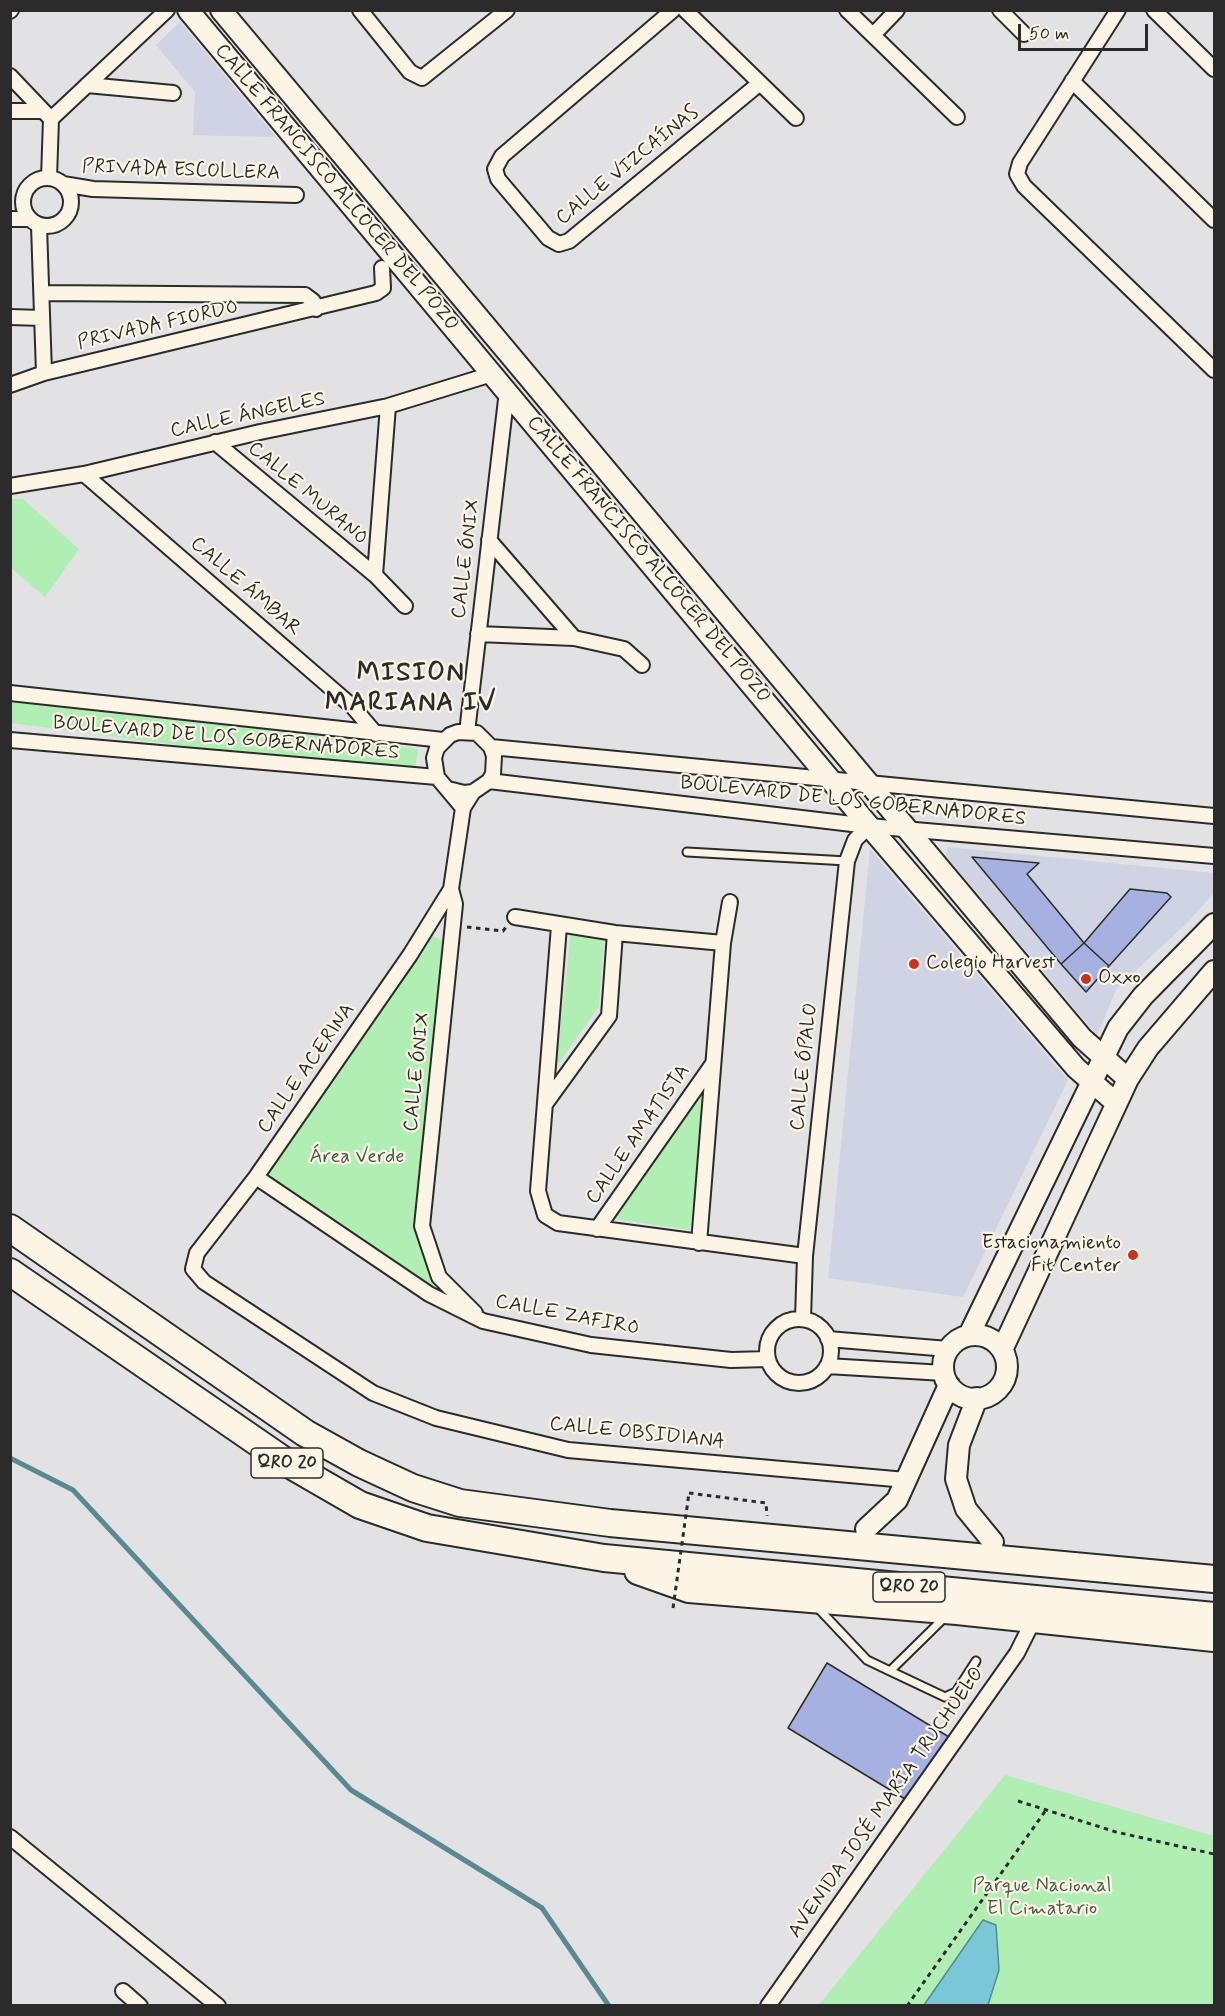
<!DOCTYPE html>
<meta charset="utf-8">
<style>
body{margin:0}
#map{position:relative;width:1225px;height:2016px;overflow:hidden;background:#e2e1e4;font-family:Mynerve,sans-serif}
canvas{display:block}
.frame{position:absolute;inset:0;border:12px solid #2b2b2b;pointer-events:none}
.scale{position:absolute;left:1018px;top:24px;width:130px;height:27px;box-sizing:border-box;border:3px solid #2b2b2b;border-top:0;padding-left:8px;font-size:18px;line-height:21px;white-space:nowrap;color:#2b2b2b;-webkit-text-stroke:4px #fcf5e5;paint-order:stroke}
</style>
<div id="map">
<canvas width="1225" height="2016"></canvas>
<div class="frame"></div>
<div class="scale">50 m</div>
</div>
<script>
const context = document.querySelector('canvas').getContext('2d');
context.lineJoin = 'round';
function fillPath(path, color) { context.fillStyle = color; context.fill(path, 'evenodd'); }
const toPath = rows => new Path2D(rows.map(r => 'M' + r).join(''));
function stroke(path, color, width, dash) { context.strokeStyle = color; context.lineWidth = width; context.lineCap = dash ? 'butt' : 'round'; context.setLineDash(dash || []); context.stroke(path); }
function write(font, color, halo, rows, align = 'center') {
  context.font = font + ' Mynerve,sans-serif'; context.lineWidth = 4.5; context.setLineDash([]); context.textBaseline = 'middle'; context.strokeStyle = halo; context.fillStyle = color; for (const [text, x, y, turn = 0] of rows) {
    context.save(); context.translate(x, y); context.rotate((+turn || 0) * Math.PI / 180); context.textAlign = isNaN(turn) ? turn : align; if (halo) context.strokeText(text, 0, 0); context.fillText(text, 0, 0); context.restore();
  }
}
const built = toPath([
 [180,22,276,137,193,135,195,92,156,45],
 [948,847,1214,873,1214,893,1187,923,1117,988,1097,1035,946,856],
 [870,849,1068,1080,963,1297,828,1278]
]);
const green = toPath([
 [11,499,23,499,79,549,45,597,11,568],
 [11,697,418,749,414,776,11,723],
 [571,932,604,939,599,1006,556,1067],
 [432,936,442,940,446,951,423,1204,416,1231,428,1261,449,1297,415,1280,259,1177],
 [708,1085,690,1230,615,1219],
 [1005,1775,1214,1836,1214,2005,818,2006]
]);
const water = toPath([
 [983,1920,996,1925,999,1970,988,2005,924,2005,983,1920]
]);
const stream = toPath([
 [10,1458,73,1490,351,1790,542,1908,609,2006]
]);
const building = toPath([
 [972,857,1039,863,1027,874,1084,943,1061,964,972,857],
 [1130,889,1167,893,1171,897,1109,966,1084,943,1130,889],
 [1084,943,1109,966,1086,992,1061,964,1084,943],
 [827,1663,949,1737,910,1802,788,1728,827,1663]
]);
const path = toPath([
 [467,927,503,931,506,927],
 [689,1493,766,1503,767,1516],
 [1018,1801,1116,1832,1214,1854],
 [907,2006,1046,1810]
]);
const lane = toPath([
 [687,852,847,861],
 [817,1607,867,1660,890,1671,944,1618],
 [890,1671,945,1697,956,1692,976,1661]
]);
const street = toPath([
 [360,10,410,72,422,78,507,10],
 [673,10,502,156,495,169,498,179,548,238,559,244,569,241,760,83],
 [685,10,796,118],
 [847,10,957,117],
 [1000,10,1024,34],
 [1118,10,1020,163,1017,174,1024,186,1214,370],
 [1154,10,1214,69],
 [10,11,11,10],
 [874,34,897,10],
 [10,76,51,119],
 [1072,81,1214,220],
 [87,85,173,93],
 [10,111,43,111],
 '23 202a24 24 0 1 1 48 0a24 24 0 1 1-48 0Z',
 [49,178,51,119,167,10],
 [63,184,93,189,296,195],
 [10,219,29,219],
 [39,226,44,373],
 [42,293,305,295,313,301,316,309],
 [10,317,42,318],
 [10,385,44,373,376,293,383,288,382,268],
 [215,442,375,575,405,606],
 [84,474,353,707,376,734],
 [10,486,84,474,260,432,388,406,492,374],
 [489,540,574,638],
 [375,575,388,406],
 [478,634,574,638,624,649,642,665],
 [10,693,443,740],
 [467,732,507,391],
 [10,740,437,777],
 [491,747,1214,816],
 [489,781,869,826,1214,856],
 [448,789,464,793,473,792,489,781,493,774,494,756,491,747,477,733,458,732,450,735,437,748,434,758,437,777,463,808],
 [473,792,463,808,451,889,455,904,422,1226,439,1277,475,1313],
 [451,889,410,955,256,1177,197,1253,193,1269,204,1282,373,1393,436,1418,568,1450,906,1480],
 [515,917,615,933,723,943],
 [559,926,538,1191,545,1215,558,1223,805,1256],
 [546,1103,609,1016,615,933],
 [256,1177,429,1294,483,1321,591,1345,731,1360,768,1359],
 [597,1229,712,1065],
 [699,1243,723,943,730,902],
 [803,1319,805,1256,847,861,855,840,869,826],
 '767 1351a32 32 0 1 1 64 0a32 32 0 1 1-64 0Z',
 [828,1339,948,1349],
 [827,1366,944,1373],
 [10,1837,218,2006],
 [123,1991,140,2006],
 [768,2006,1017,1653,1033,1621]
]);
const secondary = toPath([
 [188,10,869,826,1076,1068,1116,1103],
 [221,10,1082,1038,1128,1079],
 [969,1335,1118,1028,1143,996,1214,924],
 '943 1367a32 32 0 1 1 64 0a32 32 0 1 1-64 0Z',
 [1002,1350,1128,1079,1148,1048,1214,971],
 [977,1398,959,1445,956,1479,966,1509,993,1542],
 [866,1529,897,1500,949,1385]
]);
const highway = toPath([
 [10,1228,305,1433,359,1463,413,1488,460,1503,610,1523,1214,1579],
 [10,1272,289,1464,360,1505,427,1528,604,1558,1214,1616],
 [638,1571,689,1589,957,1611,1214,1638]
]);
const pathBridge = toPath([
 [673,1608,689,1493]
]);
const markers = [
 [914,964,6,"#c8321e"],
 [1086,979,6,"#c8321e"],
 [1133,1255,6,"#c8321e"]
];
const shields = [
 [287,1463,72],
 [909,1587,72]
];
const shieldNames = [
 ["QRO 20",287,1463],
 ["QRO 20",909,1587]
];
const streetNames = [
 ["CALLE VIZCAÍNAS",628,166,-39],
 ["PRIVADA ESCOLLERA",181,171,2],
 ["CALLE FRANCISCO ALCOCER DEL POZO",336,188,50],
 ["PRIVADA FIORDO",158,326,-13],
 ["CALLE ÁNGELES",248,416,-12],
 ["CALLE MURANO",307,494,40],
 ["CALLE ÓNIX",467,559,-83],
 ["CALLE FRANCISCO ALCOCER DEL POZO",648,560,50],
 ["CALLE ÁMBAR",245,587,41],
 ["BOULEVARD DE LOS GOBERNADORES",226,739,5],
 ["BOULEVARD DE LOS GOBERNADORES",853,802,6],
 ["CALLE ÓPALO",805,1067,-84],
 ["CALLE ACERINA",307,1069,-55],
 ["CALLE ÓNIX",418,1072,-84],
 ["CALLE AMATISTA",639,1135,-55],
 ["CALLE ZAFIRO",567,1316,11],
 ["CALLE OBSIDIANA",637,1434,6],
 ["AVENIDA JOSÉ MARÍA TRUCHUELO",887,1803,-55]
];
const poiNames = [
 ["Colegio Harvest",926,964],
 ["Oxxo",1098,979],
 ["Estacionamiento",1121,1244,"right"],
 ["Fit Center",1121,1267,"right"]
];
const parkNames = [
 ["Área Verde",357,1158],
 ["Parque Nacional",1042,1887],
 ["El Cimatario",1042,1910]
];
const districtNames = [
 ["MISION",411,675],
 ["MARIANA IV",411,705]
];
fillPath(built, '#d0d3e3');
fillPath(green, '#b1eeb3');
fillPath(water, '#79c8d7');
stroke(water, '#5a8992', 1.5);
stroke(stream, '#5a8992', 5);
fillPath(building, '#a7b1e1');
stroke(building, '#2b2b2b', 1.5);
stroke(lane, '#2b2b2b', 11);
stroke(street, '#2b2b2b', 18);
stroke(secondary, '#2b2b2b', 24);
stroke(highway, '#2b2b2b', 30);
stroke(path, '#2b2b2b', 3, [4.5, 4.5]);
stroke(lane, '#fcf5e5', 7);
stroke(street, '#fcf5e5', 14);
stroke(secondary, '#fcf5e5', 20);
stroke(highway, '#fcf5e5', 26);
stroke(pathBridge, '#2b2b2b', 3, [4.5, 4.5]);
for (const [x, y, r, color] of markers) { const dot = new Path2D(); dot.arc(x, y, r, 0, 2 * Math.PI); context.fillStyle = color; context.fill(dot); stroke(dot, '#fcf5e5', 2); }
for (const [x, y, w] of shields) { const box = new Path2D(); box.roundRect(x - w / 2, y - 15, w, 30, 4.5); context.fillStyle = '#fcf5e5'; context.fill(box); stroke(box, '#2b2b2b', 1.5); }
write('bold 18px', '#2b2b2b', null, shieldNames);
write('20px', '#2b2b2b', '#fcf5e5', streetNames);
write('20px', '#2b2b2b', '#fcf5e5', poiNames, 'left');
write('20px', '#4c5c4d', '#fcf5e5', parkNames);
context.letterSpacing = '1.5px';
write('bold 26px', '#2b2b2b', '#fcf5e5', districtNames);
context.letterSpacing = '0px';
</script>
